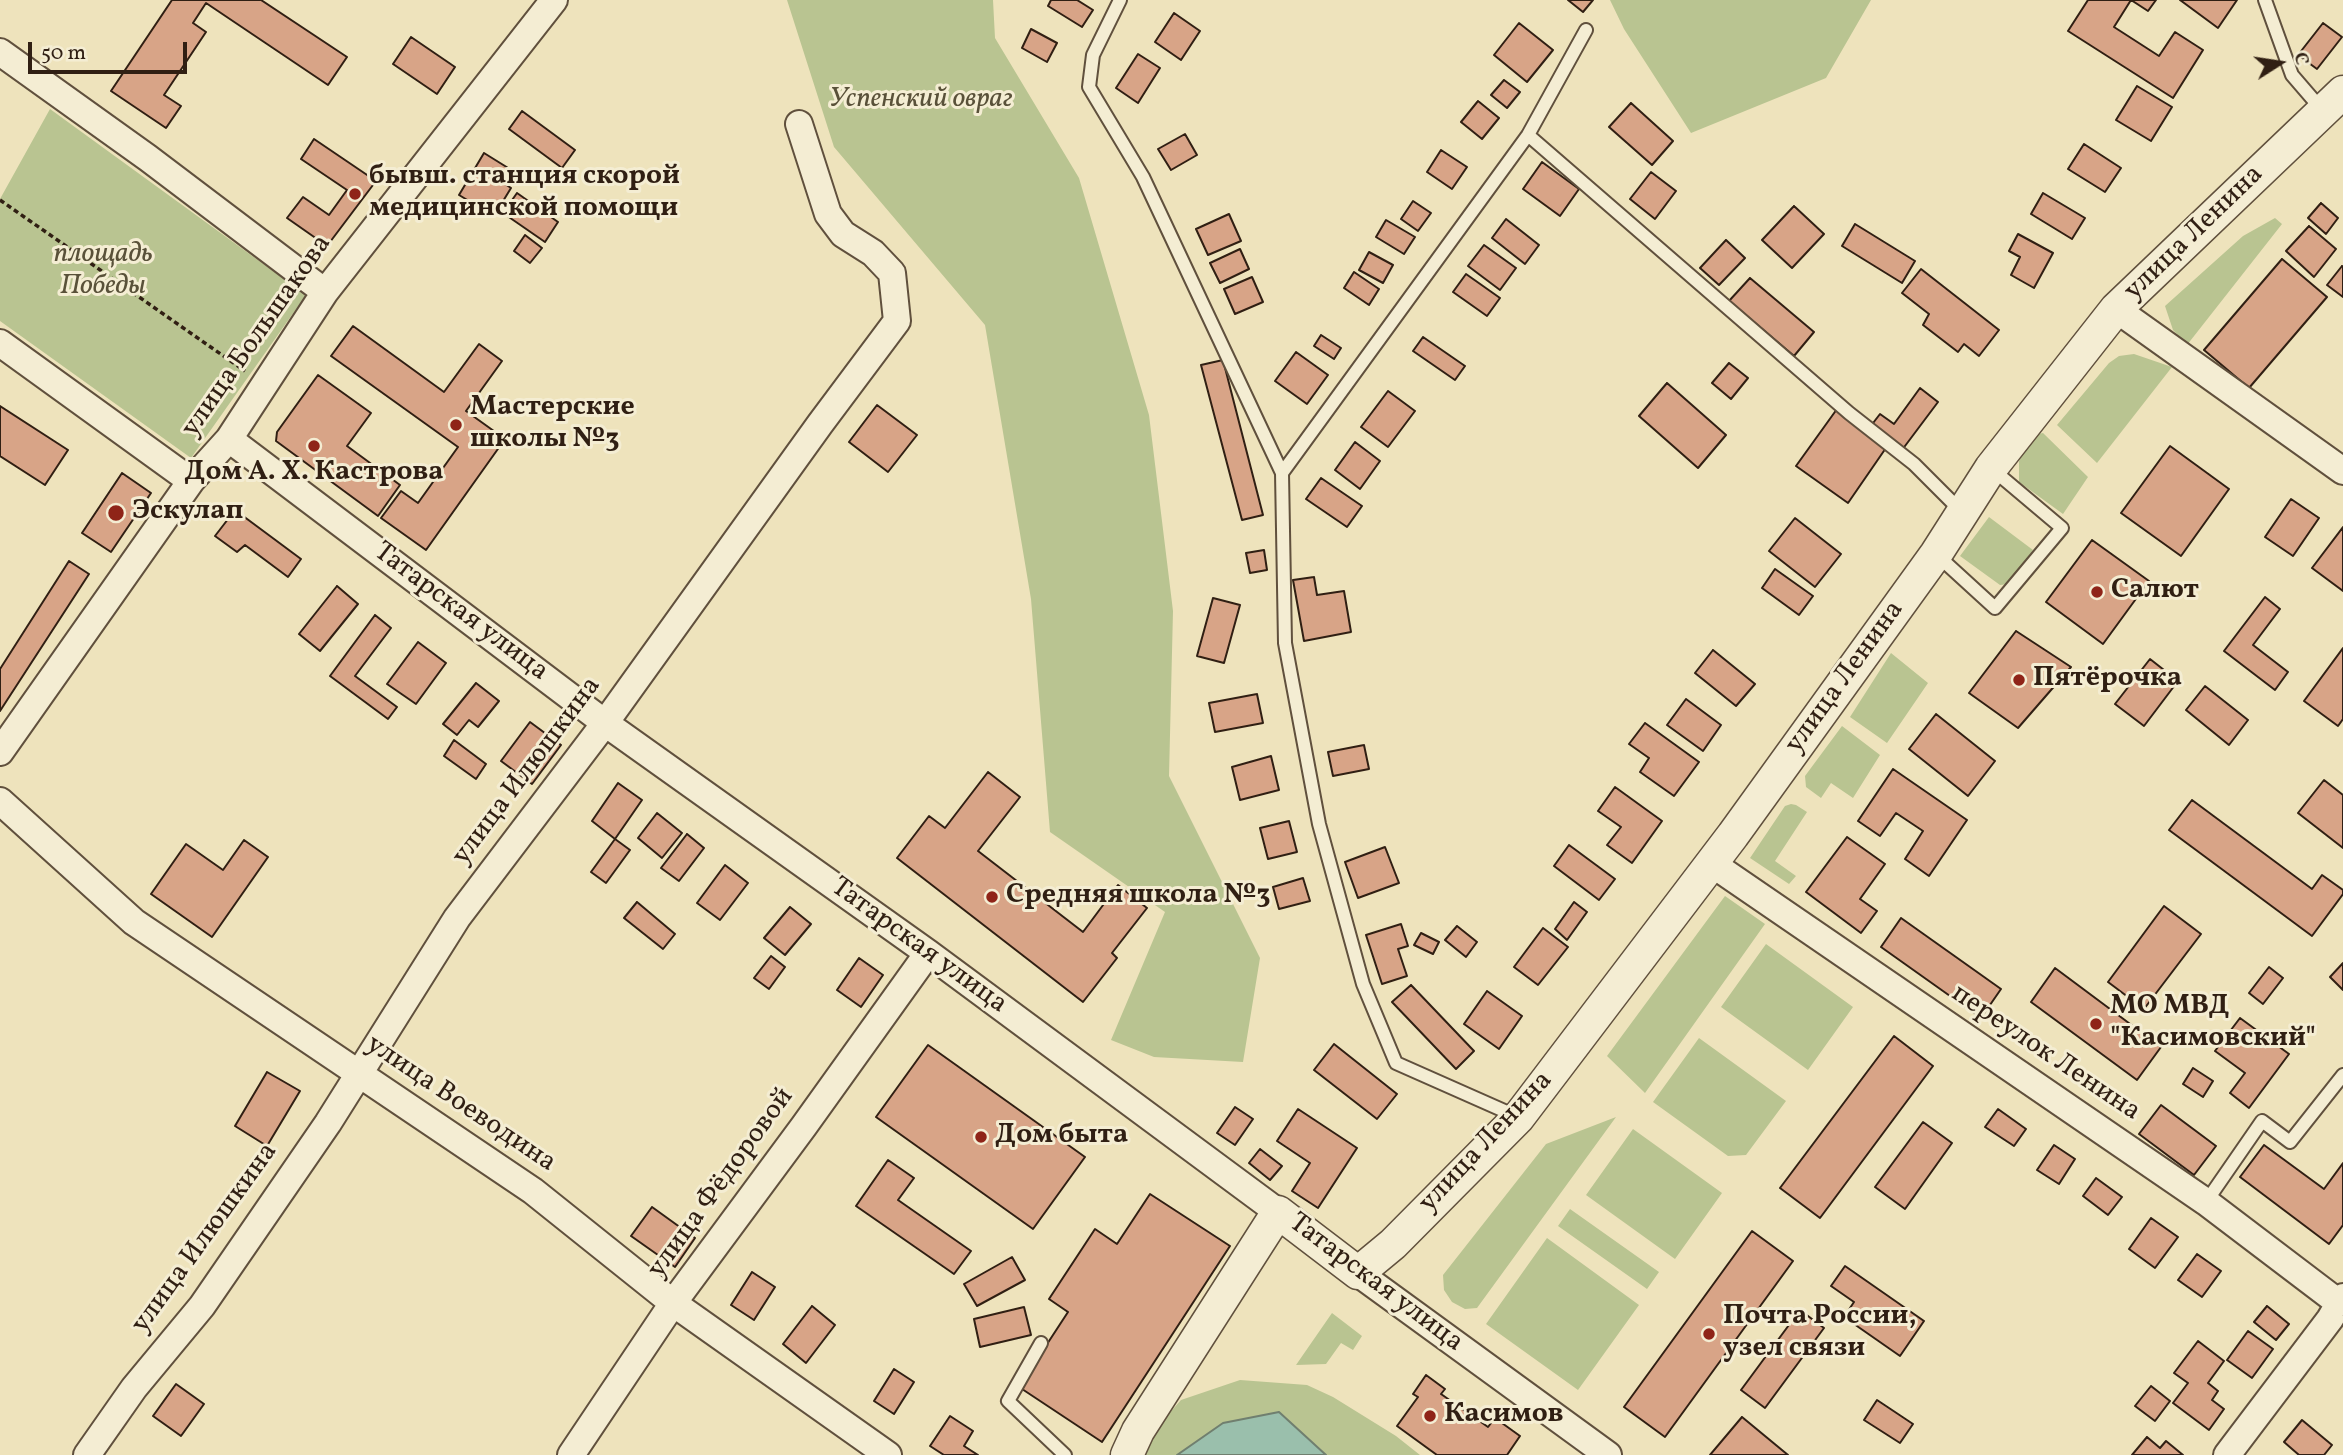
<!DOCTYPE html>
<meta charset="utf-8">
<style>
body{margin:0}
#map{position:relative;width:2343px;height:1455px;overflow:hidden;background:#eee3bc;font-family:Vollkorn,serif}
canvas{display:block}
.north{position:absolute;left:2245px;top:28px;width:70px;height:70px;-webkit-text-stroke:5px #f4edd3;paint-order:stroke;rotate:78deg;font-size:19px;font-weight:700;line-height:28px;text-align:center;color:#301f13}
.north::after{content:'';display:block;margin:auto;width:24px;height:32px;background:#301f13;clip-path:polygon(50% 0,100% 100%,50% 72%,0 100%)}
.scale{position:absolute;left:28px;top:42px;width:159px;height:32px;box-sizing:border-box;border:4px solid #301f13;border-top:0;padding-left:9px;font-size:21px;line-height:24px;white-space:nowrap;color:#301f13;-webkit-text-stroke:5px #f4edd3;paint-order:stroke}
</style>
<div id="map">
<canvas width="2343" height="1455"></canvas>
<div class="north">С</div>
<div class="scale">50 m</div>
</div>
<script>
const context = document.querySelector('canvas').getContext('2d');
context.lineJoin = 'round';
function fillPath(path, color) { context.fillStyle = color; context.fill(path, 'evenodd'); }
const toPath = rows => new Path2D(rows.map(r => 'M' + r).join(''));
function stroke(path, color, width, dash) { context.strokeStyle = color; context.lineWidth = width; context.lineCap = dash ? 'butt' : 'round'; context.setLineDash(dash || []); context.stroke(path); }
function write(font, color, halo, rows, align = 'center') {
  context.font = font + ' Vollkorn,serif'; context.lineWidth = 6; context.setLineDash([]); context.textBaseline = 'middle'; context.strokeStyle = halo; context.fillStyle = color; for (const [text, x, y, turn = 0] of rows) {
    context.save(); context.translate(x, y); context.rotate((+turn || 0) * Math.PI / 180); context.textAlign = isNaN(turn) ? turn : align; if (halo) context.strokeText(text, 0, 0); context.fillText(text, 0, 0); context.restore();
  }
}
const green = toPath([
 [787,0,993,0,995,38,1079,178,1149,415,1173,611,1169,776,1260,958,1243,1062,1154,1057,1111,1040,1165,912,1050,832,1031,599,985,325,834,147],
 [1610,0,1871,0,1826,78,1691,133,1624,29],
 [50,109,306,295,191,458,0,321,0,199],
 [2275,218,2282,224,2187,345,2173,330,2165,306,2243,236],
 [2134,354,2172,367,2097,463,2057,425,2109,363,2119,356],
 [2043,433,2088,477,2063,514,2019,482,2019,461,2033,435],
 [1989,517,2033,550,2009,584,2000,585,1960,556],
 [1891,653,1928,683,1887,743,1850,717],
 [1842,726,1880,755,1853,798,1831,783,1821,798,1806,787,1805,776],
 [1791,804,1796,805,1807,812,1775,861,1796,876,1789,884,1750,858,1785,806],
 [1725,896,1765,924,1645,1093,1607,1056],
 [1766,944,1853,1007,1808,1070,1721,1007],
 [1699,1038,1786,1101,1746,1155,1728,1156,1653,1102],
 [1616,1117,1477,1308,1465,1309,1452,1302,1444,1290,1443,1275,1546,1144],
 [1633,1129,1722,1193,1675,1259,1586,1195],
 [1570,1209,1659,1272,1647,1289,1558,1226],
 [1547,1238,1639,1305,1578,1390,1486,1324],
 [1332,1313,1362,1336,1353,1350,1341,1343,1326,1364,1296,1365],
 [1240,1380,1307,1385,1333,1397,1396,1436,1420,1455,1140,1455,1143,1443,1181,1400]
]);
const water = toPath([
 [1279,1412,1326,1455,1177,1455,1223,1423,1279,1412]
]);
const building = toPath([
 [172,0,261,0,347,57,328,85,206,3,193,23,206,32,164,95,181,106,166,128,111,91,172,0],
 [1051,0,1077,0,1093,10,1082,27,1048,6,1051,0],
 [1568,0,1593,0,1583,12,1568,0],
 [2088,0,2156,0,2148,11,2131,0,2114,27,2159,56,2175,32,2203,50,2173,98,2068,31,2088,0],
 [2180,0,2237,0,2218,28,2180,0],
 [1174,13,1200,31,1181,60,1155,42,1174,13],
 [1519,23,1553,50,1527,82,1494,55,1519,23],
 [2323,23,2342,37,2317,69,2298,55,2323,23],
 [1031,29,1057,43,1047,62,1022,48,1031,29],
 [411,37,455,67,437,94,393,64,411,37],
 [1138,54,1160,68,1138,103,1116,88,1138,54],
 [1504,80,1520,92,1507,108,1491,95,1504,80],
 [2137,86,2172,107,2151,141,2116,120,2137,86],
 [1478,101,1499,118,1482,139,1461,122,1478,101],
 [1631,103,1673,141,1652,165,1609,127,1631,103],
 [522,111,575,150,562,168,509,129,522,111],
 [1185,134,1197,155,1171,170,1158,149,1185,134],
 [314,139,376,181,327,246,287,218,303,197,329,215,347,190,301,159,314,139],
 [2084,144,2121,168,2105,192,2068,169,2084,144],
 [1441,150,1467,167,1452,189,1427,172,1441,150],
 [484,153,513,171,505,184,511,188,494,216,459,195,484,153],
 [1542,162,1579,189,1560,216,1523,189,1542,162],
 [1651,172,1676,191,1655,219,1630,199,1651,172],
 [517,193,558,222,545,242,503,213,517,193],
 [2043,193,2085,218,2072,239,2031,214,2043,193],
 [1413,201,1431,213,1418,231,1401,219,1413,201],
 [2321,203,2338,218,2326,234,2308,218,2321,203],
 [1794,206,1824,234,1792,268,1762,240,1794,206],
 [1229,214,1241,241,1208,255,1196,229,1229,214],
 [1506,219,1539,245,1525,264,1492,238,1506,219],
 [1386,220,1415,237,1404,254,1376,237,1386,220],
 [1855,224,1915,261,1902,283,1842,246,1855,224],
 [2309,226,2336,249,2314,277,2286,251,2309,226],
 [2018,234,2053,253,2034,288,2011,275,2020,257,2009,251,2018,234],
 [525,235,542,248,530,263,514,251,525,235],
 [1726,240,1745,258,1719,285,1700,268,1726,240],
 [1484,245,1516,268,1500,290,1468,266,1484,245],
 [1240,249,1249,269,1220,283,1210,263,1240,249],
 [1369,252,1393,265,1383,283,1359,270,1369,252],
 [2282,259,2327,297,2249,388,2204,350,2282,259],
 [2342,266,2343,267,2343,297,2327,285,2342,266],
 [1921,269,1999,330,1979,356,1964,344,1958,352,1923,325,1929,314,1902,293,1921,269],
 [1354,272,1379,289,1369,305,1344,288,1354,272],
 [1466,274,1500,298,1487,316,1453,292,1466,274],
 [1252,277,1263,302,1235,314,1224,289,1252,277],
 [1750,278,1814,332,1794,356,1729,301,1750,278],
 [353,326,444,392,479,344,502,361,466,411,505,439,426,550,381,518,401,491,418,503,458,447,331,356,353,326],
 [1321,335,1341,348,1334,359,1314,346,1321,335],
 [1423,337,1465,366,1455,380,1413,351,1423,337],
 [1296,352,1328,375,1307,404,1275,381,1296,352],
 [1223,360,1263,515,1242,520,1201,365,1223,360],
 [1729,363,1748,378,1731,399,1712,383,1729,363],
 [318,375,371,413,347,446,400,485,378,516,276,441,277,432,318,375],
 [1667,383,1726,435,1698,468,1639,416,1667,383],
 [1920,388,1938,402,1902,450,1870,427,1880,414,1894,424,1920,388],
 [1388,391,1415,411,1388,447,1361,427,1388,391],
 [877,405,917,435,888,472,849,442,877,405],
 [0,406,68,450,45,485,0,456,0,406],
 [1837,409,1888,445,1848,503,1796,466,1837,409],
 [1355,442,1380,461,1360,489,1335,470,1355,442],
 [2170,446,2229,489,2181,556,2121,513,2170,446],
 [122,473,151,493,111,552,82,533,122,473],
 [1321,478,1362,506,1347,527,1306,499,1321,478],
 [2291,499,2319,518,2293,556,2265,537,2291,499],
 [235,510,301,559,288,577,245,545,237,552,215,536,235,510],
 [1795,518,1841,554,1815,587,1769,551,1795,518],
 [2343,527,2343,591,2312,568,2343,527],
 [2092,540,2149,581,2103,644,2046,602,2092,540],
 [1264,550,1267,570,1250,573,1246,553,1264,550],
 [69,561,89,574,0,711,0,669,69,561],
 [1775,569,1813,596,1799,615,1762,588,1775,569],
 [1314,577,1317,595,1344,591,1351,632,1304,641,1293,580,1314,577],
 [337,586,358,604,320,651,299,634,337,586],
 [2265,597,2280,609,2253,645,2288,672,2275,690,2224,651,2265,597],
 [1213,598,1240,605,1224,663,1197,656,1213,598],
 [375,615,391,628,355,676,397,707,388,719,330,676,375,615],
 [2016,631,2071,667,2018,728,1969,693,2016,631],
 [418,642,446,663,416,704,387,684,418,642],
 [2343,648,2343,719,2338,726,2304,701,2343,648],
 [1713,650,1755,684,1736,706,1695,673,1713,650],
 [2150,659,2178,681,2144,726,2115,704,2150,659],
 [476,683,499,701,478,727,469,720,457,735,443,724,476,683],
 [2205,686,2248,720,2229,745,2186,710,2205,686],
 [1257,694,1263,723,1215,732,1209,703,1257,694],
 [1686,699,1721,725,1703,751,1667,725,1686,699],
 [1936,714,1995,761,1968,796,1909,749,1936,714],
 [530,722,561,745,532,784,501,761,530,722],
 [1645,723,1699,762,1674,796,1640,772,1649,758,1629,744,1645,723],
 [454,740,486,764,476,779,444,756,454,740],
 [1364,745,1369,769,1333,776,1328,752,1364,745],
 [1271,756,1279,790,1240,800,1232,767,1271,756],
 [1893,769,1967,820,1929,876,1905,859,1923,831,1896,813,1880,836,1858,821,1893,769],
 [988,772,1020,797,978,851,1083,932,1118,885,1147,908,1112,953,1117,958,1083,1002,897,858,929,816,945,828,988,772],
 [2324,780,2343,795,2343,848,2298,813,2324,780],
 [618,783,642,800,615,839,592,821,618,783],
 [1615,787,1662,821,1632,863,1607,845,1621,827,1598,811,1615,787],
 [2192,800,2312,889,2322,875,2343,890,2343,894,2312,936,2169,830,2192,800],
 [657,813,682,833,662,858,638,838,657,813],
 [1289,821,1297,852,1268,859,1260,828,1289,821],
 [687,834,704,848,679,881,661,868,687,834],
 [1847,837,1885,864,1860,899,1877,911,1861,933,1806,892,1847,837],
 [615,839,630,850,606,883,591,872,615,839],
 [244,840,268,857,212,937,151,894,186,844,223,870,244,840],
 [1569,845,1615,879,1599,900,1554,866,1569,845],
 [1385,847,1399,883,1358,898,1345,862,1385,847],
 [725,865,748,883,720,920,697,903,725,865],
 [1303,878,1310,901,1279,909,1273,887,1303,878],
 [637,902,675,934,663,949,624,918,637,902],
 [1574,902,1587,912,1567,940,1555,929,1574,902],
 [2164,906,2201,934,2144,1009,2108,982,2164,906],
 [790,907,811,924,785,955,764,938,790,907],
 [1901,918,2001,989,1981,1018,1881,947,1901,918],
 [1401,924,1408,946,1398,949,1407,976,1382,984,1366,935,1401,924],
 [1457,926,1477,942,1466,957,1445,940,1457,926],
 [1543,928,1568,947,1538,985,1514,967,1543,928],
 [1421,933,1439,942,1433,954,1414,945,1421,933],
 [771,956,785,967,769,989,754,978,771,956],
 [859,958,883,975,861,1007,837,990,859,958],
 [2343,963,2343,990,2330,977,2343,963],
 [2269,967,2283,978,2263,1004,2249,993,2269,967],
 [2055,968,2161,1047,2137,1080,2031,1002,2055,968],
 [1411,985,1474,1051,1456,1069,1392,1002,1411,985],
 [1487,991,1522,1016,1499,1049,1464,1024,1487,991],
 [2240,1018,2289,1054,2249,1108,2230,1093,2245,1073,2215,1051,2240,1018],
 [1894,1036,1933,1066,1820,1218,1780,1188,1894,1036],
 [1334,1044,1397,1094,1377,1119,1314,1070,1334,1044],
 [928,1045,1085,1157,1033,1229,876,1117,928,1045],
 [2193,1068,2213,1081,2203,1097,2183,1084,2193,1068],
 [267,1072,300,1091,267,1146,235,1126,267,1072],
 [2161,1105,2216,1146,2194,1175,2139,1134,2161,1105],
 [1235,1107,1253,1119,1235,1145,1217,1133,1235,1107],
 [1298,1109,1357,1148,1318,1208,1292,1191,1310,1163,1277,1141,1298,1109],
 [1998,1109,2026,1129,2014,1146,1985,1127,1998,1109],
 [1923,1122,1952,1143,1905,1209,1875,1187,1923,1122],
 [2054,1145,2075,1159,2059,1184,2037,1170,2054,1145],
 [2264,1145,2324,1189,2343,1163,2343,1225,2329,1244,2240,1177,2264,1145],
 [1260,1149,1282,1166,1270,1180,1249,1163,1260,1149],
 [888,1160,914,1178,898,1200,971,1251,954,1274,856,1206,888,1160],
 [2096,1178,2122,1197,2108,1215,2083,1196,2096,1178],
 [1150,1194,1230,1246,1102,1442,1019,1387,1068,1312,1049,1299,1095,1229,1117,1244,1150,1194],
 [652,1207,695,1238,675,1267,631,1236,652,1207],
 [2151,1218,2178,1237,2155,1268,2129,1249,2151,1218],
 [1752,1231,1793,1261,1665,1437,1624,1407,1752,1231],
 [2197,1254,2221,1271,2202,1297,2178,1280,2197,1254],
 [1012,1257,1025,1280,977,1306,964,1284,1012,1257],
 [1845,1266,1924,1321,1900,1356,1844,1317,1854,1302,1831,1286,1845,1266],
 [752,1272,775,1287,754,1320,731,1305,752,1272],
 [812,1306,835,1325,806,1363,783,1344,812,1306],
 [2267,1306,2289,1324,2276,1340,2254,1322,2267,1306],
 [1024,1307,1031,1335,980,1347,974,1319,1024,1307],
 [1800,1310,1824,1328,1765,1408,1741,1390,1800,1310],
 [2248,1331,2273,1349,2252,1378,2227,1360,2248,1331],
 [2198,1341,2224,1361,2208,1383,2218,1391,2212,1400,2224,1409,2209,1430,2173,1403,2188,1383,2174,1373,2198,1341],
 [894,1369,914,1382,894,1414,874,1401,894,1369],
 [1426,1375,1445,1389,1441,1394,1488,1427,1495,1418,1520,1436,1507,1455,1437,1455,1397,1426,1418,1397,1413,1394,1426,1375],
 [176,1384,204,1404,181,1436,153,1416,176,1384],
 [2151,1386,2170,1401,2155,1421,2135,1406,2151,1386],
 [1877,1400,1913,1424,1900,1443,1864,1420,1877,1400],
 [950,1416,973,1431,964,1446,978,1455,944,1455,930,1446,950,1416],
 [1742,1417,1788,1455,1710,1455,1742,1417],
 [2302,1420,2332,1445,2324,1455,2299,1455,2284,1442,2302,1420],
 [2147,1437,2160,1448,2166,1441,2183,1455,2132,1455,2147,1437]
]);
const path = toPath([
 [0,200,245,371]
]);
const service = toPath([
 [1120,0,1093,55,1089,87,1143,177,1282,473],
 [2265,0,2292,75,2323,111],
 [1528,135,1849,413,1914,464,1963,513],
 [1937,555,1995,608,2062,528,1992,469],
 [1518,1117,1396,1063,1363,984,1319,824,1285,643,1282,473,1528,135,1586,30],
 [2206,1202,2262,1121,2290,1142,2343,1075],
 [1041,1343,1008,1401,1065,1455]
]);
const minor = toPath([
 [0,52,148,158,325,292],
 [2116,309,2343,471],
 [0,343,191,481],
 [229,439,605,723,928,953,1278,1212],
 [0,752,191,481,229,439,325,292,554,0],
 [0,801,134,922,533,1191,673,1303,888,1455],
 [1711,863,2206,1202,2339,1303],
 [1358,1273,1608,1455],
 [87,1455,134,1388,202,1306,328,1123,457,918,605,723,820,424,897,321,892,273,873,253,843,234,828,214,799,124],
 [571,1455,673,1303,804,1126,928,953],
 [2227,1455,2330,1319,2343,1297]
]);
const tertiary = toPath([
 [1127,1455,1138,1431,1278,1212,1358,1273,1393,1244,1518,1118,1733,835,1936,554,1991,468,2116,309,2343,92]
]);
const markers = [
 [355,194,7,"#8f2418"],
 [456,425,7,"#8f2418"],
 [314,446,7,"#8f2418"],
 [116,513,9,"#8f2418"],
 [2097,592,7,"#8f2418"],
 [2019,680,7,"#8f2418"],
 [992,897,7,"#8f2418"],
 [2096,1024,7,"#8f2418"],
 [981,1137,7,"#8f2418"],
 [1709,1334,7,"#8f2418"],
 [1430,1416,7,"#8f2418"]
];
const parkNames = [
 ["Успенский овраг",921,101],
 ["площадь",103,256],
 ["Победы",103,288]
];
const poiNames = [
 ["бывш. станция скорой",369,178],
 ["медицинской помощи",369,210],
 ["Мастерские",470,409],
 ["школы №3",470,441],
 ["Дом А. Х. Кастрова",314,474,"center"],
 ["Эскулап",132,513],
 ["Салют",2111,592],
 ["Пятёрочка",2033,680],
 ["Средняя школа №3",1006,897],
 ["МО МВД",2110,1008],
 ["\"Касимовский\"",2110,1040],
 ["Дом быта",995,1137],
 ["Почта России,",1723,1318],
 ["узел связи",1723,1350],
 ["Касимов",1444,1416]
];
const streetNames = [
 ["улица Ленина",2195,234,-44],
 ["улица Большакова",258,337,-55],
 ["Татарская улица",460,613,37],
 ["улица Ленина",1846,678,-54],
 ["улица Илюшкина",528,772,-53],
 ["Татарская улица",918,947,36],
 ["переулок Ленина",2045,1054,34],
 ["улица Воеводина",460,1105,34],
 ["улица Ленина",1487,1143,-47],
 ["улица Фёдоровой",722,1184,-54],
 ["улица Илюшкина",206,1239,-54],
 ["Татарская улица",1375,1284,37]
];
fillPath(green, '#b9c491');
fillPath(water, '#9abfac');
stroke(water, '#707f6f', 2);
fillPath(building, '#d8a487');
stroke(building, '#301f13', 2);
stroke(service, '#60503d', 16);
stroke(minor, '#60503d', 30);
stroke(tertiary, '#60503d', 35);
stroke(path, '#301f13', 3.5, [5, 3.5]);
stroke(service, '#f4edd3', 12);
stroke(minor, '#f4edd3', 26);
stroke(tertiary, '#f4edd3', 32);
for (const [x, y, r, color] of markers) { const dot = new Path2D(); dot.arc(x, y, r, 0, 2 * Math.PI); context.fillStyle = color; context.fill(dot); stroke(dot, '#f4edd3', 2.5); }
write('italic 28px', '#595139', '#f4edd3', parkNames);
write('bold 28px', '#301f13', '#f4edd3', poiNames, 'left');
write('28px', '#301f13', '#f4edd3', streetNames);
</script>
